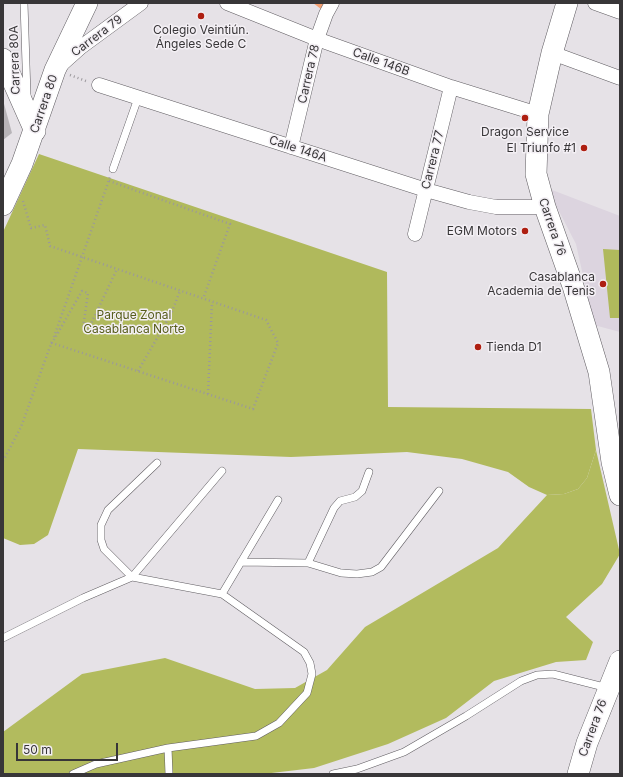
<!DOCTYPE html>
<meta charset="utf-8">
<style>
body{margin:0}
#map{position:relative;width:623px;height:777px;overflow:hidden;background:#e6e2e7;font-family:Inter,sans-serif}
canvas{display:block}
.frame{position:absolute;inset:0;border:4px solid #383638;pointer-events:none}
.scale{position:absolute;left:16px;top:743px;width:102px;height:18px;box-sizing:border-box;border:2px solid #383638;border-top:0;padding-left:5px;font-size:12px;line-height:14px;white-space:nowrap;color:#383638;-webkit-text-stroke:3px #f3eff4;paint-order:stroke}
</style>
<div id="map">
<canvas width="623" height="777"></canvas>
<div class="frame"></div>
<div class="scale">50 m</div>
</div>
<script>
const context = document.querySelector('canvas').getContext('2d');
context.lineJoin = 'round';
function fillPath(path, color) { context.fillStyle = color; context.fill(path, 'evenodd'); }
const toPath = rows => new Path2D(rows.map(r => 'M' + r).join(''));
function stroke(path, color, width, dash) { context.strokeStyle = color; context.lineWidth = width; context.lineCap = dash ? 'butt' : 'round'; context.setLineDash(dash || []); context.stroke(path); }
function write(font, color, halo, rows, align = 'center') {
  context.font = font + ' Inter,sans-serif'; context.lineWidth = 3; context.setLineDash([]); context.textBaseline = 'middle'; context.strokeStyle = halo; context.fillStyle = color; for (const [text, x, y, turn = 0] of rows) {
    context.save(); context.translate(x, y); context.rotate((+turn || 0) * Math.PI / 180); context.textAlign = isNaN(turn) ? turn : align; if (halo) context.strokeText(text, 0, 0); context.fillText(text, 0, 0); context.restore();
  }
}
const built = toPath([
 [547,188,620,216,620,332,594,325,576,244]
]);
const green = toPath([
 [39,154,387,272,388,407,591,409,596,450,587,478,578,489,564,494,547,495,529,487,508,472,462,459,407,452,291,457,78,449,48,535,34,544,20,545,3,538,3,232],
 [603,249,620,250,620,318,610,318]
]);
const forest = toPath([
 [596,450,620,554,602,584,566,617,593,642,586,660,556,662,494,681,446,718,388,744,314,768,263,774,3,774,3,732,82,674,165,658,255,689,295,688,327,670,365,627,498,548,547,495,564,494,578,489,587,478]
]);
const shadow = toPath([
 [3,100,12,133,3,140]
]);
const building = toPath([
 [313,3,325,3,321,9]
]);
const path = toPath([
 [70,75,86,81],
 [109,181,230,224,203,299],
 [23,201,31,228,45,225,50,246,266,320,278,343,253,409,52,343,82,291,88,293,83,328,88,330,117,269],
 [54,337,110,177],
 [138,371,171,314,180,291],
 [208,394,212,302],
 [3,461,21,427,52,341]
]);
const lane = toPath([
 [24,3,27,95],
 [113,169,138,98],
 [157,463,108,510,101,525,101,540,104,549,132,577,222,471],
 [241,562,308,563,341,573,357,574,372,572,381,567,439,491],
 [308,563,334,508,340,501,355,497,362,491,369,472],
 [222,594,278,500],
 [3,638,83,598,132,577,222,594,304,652,310,663,312,674,307,693,279,723,256,736,168,748,96,764,73,774],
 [168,748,169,774],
 [333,774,357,769,404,752,466,716,521,681,537,675,553,674,608,688]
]);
const street = toPath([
 [227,3,317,39,451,87,538,114],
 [595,3,620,12],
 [552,53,620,78],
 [62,64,81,47,141,3],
 [99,85,426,190,469,202,496,207,545,207],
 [291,147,317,39,326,14,332,3],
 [415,234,451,87]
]);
const secondary = toPath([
 [567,3,552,53,538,114,536,174,545,207,573,286,599,372,612,462,620,495],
 [3,59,35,131],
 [3,205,22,164,55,70,87,3],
 [578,774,587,743,620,661]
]);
const markers = [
 [201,16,4,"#ae1f11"],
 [525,118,4,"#ae1f11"],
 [584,148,4,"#ae1f11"],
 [525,231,4,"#ae1f11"],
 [603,284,4,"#ae1f11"],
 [478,347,4,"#ae1f11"]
];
const poiNames = [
 ["Colegio Veintiún.",201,30,"center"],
 ["Ángeles Sede C",201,44,"center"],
 ["Dragon Service",525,132,"center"],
 ["El Triunfo #1",576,148],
 ["EGM Motors",517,231],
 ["Casablanca",595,277],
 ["Academia de Tenis",595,291],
 ["Tienda D1",486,347,"left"]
];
const streetNames = [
 ["Carrera 79",97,36,-37],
 ["Carrera 80A",15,60,-92],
 ["Calle 146B",381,62,20],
 ["Carrera 78",309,74,-77],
 ["Carrera 80",44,104,-71],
 ["Calle 146A",298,149,18],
 ["Carrera 77",433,160,-76],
 ["Carrera 76",552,227,71],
 ["Carrera 76",593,728,-70]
];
const parkNames = [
 ["Parque Zonal",134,315],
 ["Casablanca Norte",134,329]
];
fillPath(built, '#dcd4df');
fillPath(green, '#b0b95c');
fillPath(forest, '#b2bb5e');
fillPath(shadow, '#0003');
fillPath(building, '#f5a072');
stroke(lane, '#605d62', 8);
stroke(street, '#605d62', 15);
stroke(secondary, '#605d62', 22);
stroke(path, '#9b989c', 2.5, [1, 3]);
stroke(lane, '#fff', 7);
stroke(street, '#fff', 14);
stroke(secondary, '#fff', 21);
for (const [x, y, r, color] of markers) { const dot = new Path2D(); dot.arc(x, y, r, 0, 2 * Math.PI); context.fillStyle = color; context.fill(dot); stroke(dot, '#f3eff4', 1.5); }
write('12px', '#383638', '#f3eff4', poiNames, 'right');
write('12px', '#383638', '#f3eff4', streetNames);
write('12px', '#575d1a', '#f3eff4', parkNames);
</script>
